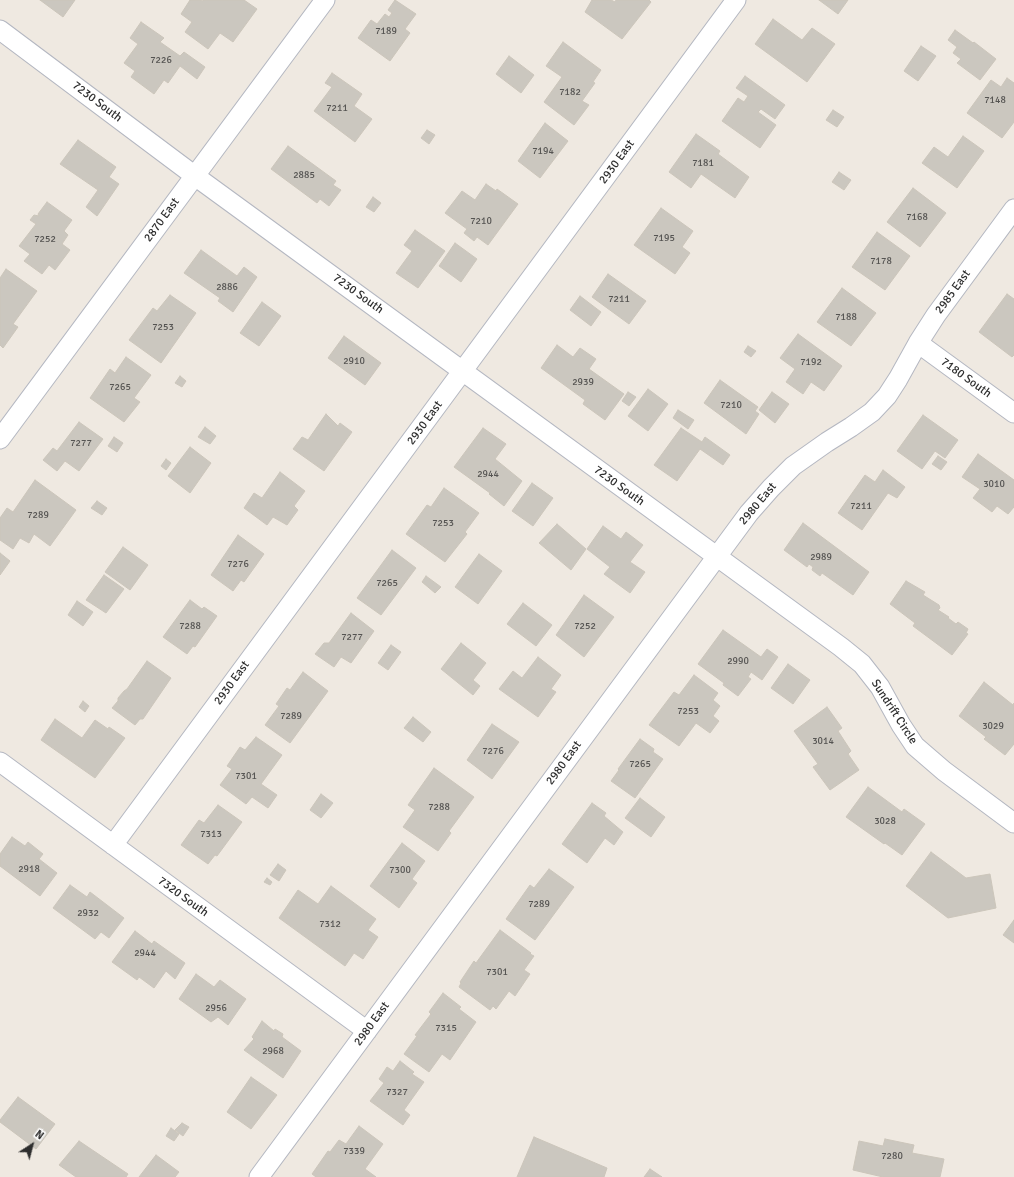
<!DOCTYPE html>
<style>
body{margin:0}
#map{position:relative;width:1014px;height:1177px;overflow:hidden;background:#efe9e1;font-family:Signika,sans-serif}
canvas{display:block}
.north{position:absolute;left:12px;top:1125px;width:40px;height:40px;-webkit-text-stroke:3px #fff;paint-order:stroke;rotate:36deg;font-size:11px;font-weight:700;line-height:16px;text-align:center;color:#2e2e2e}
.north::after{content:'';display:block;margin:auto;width:14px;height:18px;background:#2e2e2e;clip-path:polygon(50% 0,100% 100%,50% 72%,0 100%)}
</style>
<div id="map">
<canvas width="1014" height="1177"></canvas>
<div class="north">N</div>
</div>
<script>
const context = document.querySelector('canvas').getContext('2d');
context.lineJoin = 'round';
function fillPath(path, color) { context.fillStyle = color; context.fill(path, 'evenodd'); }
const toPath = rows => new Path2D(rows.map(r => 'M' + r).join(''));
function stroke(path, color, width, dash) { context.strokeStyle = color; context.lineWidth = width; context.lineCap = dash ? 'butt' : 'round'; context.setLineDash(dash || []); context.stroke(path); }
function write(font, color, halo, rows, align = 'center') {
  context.font = font + ' Signika,sans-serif'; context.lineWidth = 3; context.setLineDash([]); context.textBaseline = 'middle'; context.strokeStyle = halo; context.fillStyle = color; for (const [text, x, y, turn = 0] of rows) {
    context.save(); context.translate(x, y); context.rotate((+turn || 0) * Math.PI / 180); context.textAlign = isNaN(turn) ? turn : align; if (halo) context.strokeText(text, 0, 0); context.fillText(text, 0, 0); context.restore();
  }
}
const building = toPath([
 [40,0,75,0,63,17,40,0],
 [190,0,201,0,203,1,204,0,244,0,257,9,233,42,220,33,208,49,185,32,192,22,181,14,190,0],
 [395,0,416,14,405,29,410,33,390,61,358,38,371,20,377,24,385,14,389,17,392,13,388,10,395,0],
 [592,0,611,0,615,2,616,0,649,0,651,2,622,39,585,12,592,0],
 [819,0,848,0,838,14,819,0],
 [773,19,802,40,812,28,835,44,807,82,755,44,773,19],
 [141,22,164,38,160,42,180,56,184,52,205,67,197,79,180,66,168,83,164,80,154,94,131,77,135,71,124,63,138,44,130,38,141,22],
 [955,30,973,43,974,42,996,59,980,80,957,63,961,59,953,53,957,47,948,40,955,30],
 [563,42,601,70,593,82,595,83,582,101,589,105,574,125,544,102,562,77,546,66,563,42],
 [921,46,936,56,918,81,904,71,921,46],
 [509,56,534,75,521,93,496,74,509,56],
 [332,73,362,94,354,106,372,119,355,142,314,111,332,87,325,83,332,73],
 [745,76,785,105,775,119,761,109,758,112,776,125,760,148,722,121,738,98,744,102,748,96,736,88,745,76],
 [1007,78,1014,83,1014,122,1002,138,967,113,991,80,1001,87,1007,78],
 [833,110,844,117,837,127,826,120,833,110],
 [545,123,568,141,540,178,518,161,545,123],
 [427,130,435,135,429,144,421,138,427,130],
 [696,134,720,151,718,154,749,177,735,198,701,174,691,188,669,172,696,134],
 [963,136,984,151,957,188,922,163,934,147,948,157,963,136],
 [78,140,116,167,109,177,119,184,97,216,86,207,98,190,60,164,78,140],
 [288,146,336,181,333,185,341,190,329,206,320,199,317,203,271,169,288,146],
 [839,172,851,180,844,190,832,182,839,172],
 [486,184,496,191,497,189,518,204,488,245,477,237,474,241,464,233,467,229,445,213,462,191,475,200,486,184],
 [913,188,946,213,920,247,887,222,913,188],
 [373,197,381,203,374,212,366,207,373,197],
 [47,202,72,220,64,231,68,235,62,244,70,250,55,270,49,265,42,274,24,261,30,254,19,246,36,224,30,220,34,215,39,216,38,214,47,202],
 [661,208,693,231,682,247,690,253,675,274,634,245,661,208],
 [415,230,445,251,418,288,396,273,412,251,404,245,415,230],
 [877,232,910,256,885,290,852,267,877,232],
 [455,243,477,259,461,282,439,266,455,243],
 [201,250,237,276,244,267,257,277,233,312,218,301,220,298,184,273,201,250],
 [6,269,37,291,13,324,18,327,3,348,0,345,0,278,6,269],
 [608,274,646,301,629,324,592,297,608,274],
 [842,288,876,313,851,346,817,322,842,288],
 [1007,294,1014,299,1014,355,1012,357,979,332,1007,294],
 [170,295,196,313,161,363,129,340,153,308,157,311,170,295],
 [580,296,601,312,591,326,570,310,580,296],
 [262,302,281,316,259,346,240,333,262,302],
 [798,334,842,366,824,391,811,382,803,394,786,382,795,369,780,358,798,334],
 [344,336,381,363,365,385,328,358,344,336],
 [557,345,573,357,580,348,596,359,589,369,624,394,605,420,583,404,585,400,541,368,557,345],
 [748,346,756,351,751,357,744,352,748,346],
 [126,357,151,375,134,398,140,402,124,422,90,398,110,369,115,373,126,357],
 [180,376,186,381,182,387,175,383,180,376],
 [720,380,758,407,755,411,759,414,746,434,704,403,720,380],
 [648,389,668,404,648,431,628,416,648,389],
 [628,392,636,397,629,406,622,401,628,392],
 [772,392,789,404,775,423,759,410,772,392],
 [678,410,694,420,688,429,673,418,678,410],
 [326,414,338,426,340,423,352,432,324,471,293,449,302,437,308,440,326,414],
 [923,415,958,440,945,458,935,451,922,469,897,451,923,415],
 [79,422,103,439,79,471,65,461,57,471,43,460,53,448,57,451,79,422],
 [205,427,216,436,210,444,198,437,205,427],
 [483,428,506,444,495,459,522,481,504,506,489,494,490,493,454,467,483,428],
 [681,428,702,442,705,437,730,455,723,465,700,449,677,481,654,465,681,428],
 [114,437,123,443,117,452,108,446,114,437],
 [190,447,211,463,190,493,168,476,190,447],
 [978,454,1014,480,1014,507,1008,514,997,506,992,512,973,498,980,489,962,477,978,454],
 [938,456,947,462,941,470,932,464,938,456],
 [166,459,171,463,166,470,161,466,166,459],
 [883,470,905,487,897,498,888,493,862,530,838,513,865,475,875,482,883,470],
 [280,472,305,491,294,506,298,510,287,525,273,517,267,525,244,508,254,493,262,498,280,472],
 [35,480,76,510,50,546,34,534,29,543,20,538,13,549,0,540,0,518,7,508,13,512,35,480],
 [532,483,553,498,533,526,512,511,532,483],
 [444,488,479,513,465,532,467,534,445,562,406,534,427,505,431,507,444,488],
 [97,501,107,508,102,515,91,508,97,501],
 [803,523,869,572,853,595,822,573,820,576,812,570,813,567,809,564,807,567,784,550,803,523],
 [557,524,586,549,571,570,539,543,557,524],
 [603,526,621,539,626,532,643,545,630,562,645,572,630,593,604,574,610,567,587,549,603,526],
 [238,535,264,554,244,582,241,580,233,591,211,575,238,535],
 [123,547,148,565,130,590,105,572,123,547],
 [392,550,416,568,381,615,357,598,392,550],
 [0,553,10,561,0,575,0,553],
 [479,554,502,571,478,604,455,587,479,554],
 [104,575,124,589,106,613,86,600,104,575],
 [426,576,441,587,435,593,422,582,426,576],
 [906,581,925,592,923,595,939,605,940,608,938,610,949,617,948,618,956,624,958,622,968,629,966,633,968,634,952,655,913,626,915,623,890,604,906,581],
 [584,595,614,617,584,657,556,635,584,595],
 [190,600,202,609,204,607,217,616,195,647,193,646,187,654,163,637,190,600],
 [77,601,93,612,83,626,68,615,77,601],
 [523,603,552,625,536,646,507,624,523,603],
 [351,613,374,631,351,663,341,657,334,667,315,654,324,643,329,643,351,613],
 [723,630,761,657,767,649,778,657,762,680,751,672,748,677,751,679,738,696,723,685,724,683,698,664,723,630],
 [461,643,486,663,473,680,480,686,473,695,441,669,461,643],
 [391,645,401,652,388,670,378,663,391,645],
 [538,657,561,675,551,689,556,692,538,717,499,689,513,671,522,678,538,657],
 [147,661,171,678,143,719,140,719,135,725,112,708,118,701,118,698,124,691,127,689,147,661],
 [788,664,810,680,793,704,771,688,788,664],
 [303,672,328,691,290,743,265,725,279,706,276,704,287,688,290,690,303,672],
 [694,675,718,693,713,700,720,706,713,716,719,721,710,733,696,723,679,746,649,725,674,692,679,695,694,675],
 [984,682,1013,705,1014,703,1014,744,1005,755,984,739,986,737,959,716,984,682],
 [83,701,89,706,85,712,79,707,83,701],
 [827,707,842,728,838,731,851,751,848,754,859,770,830,790,813,767,818,764,794,731,827,707],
 [413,717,431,732,423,742,404,728,413,717],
 [55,719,82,738,95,720,108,729,109,727,125,738,95,778,41,740,55,719],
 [492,724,519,742,492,779,467,760,492,724],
 [256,737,282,755,261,784,277,795,268,808,252,797,246,804,220,785,232,769,227,766,240,747,245,750,256,737],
 [640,739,654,749,653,752,663,759,635,798,611,781,619,770,618,769,640,739],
 [434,768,474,797,449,831,451,833,438,851,403,827,415,810,408,805,434,768],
 [868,787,902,812,904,809,925,824,902,855,885,843,884,844,846,817,868,787],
 [321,794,333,803,321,818,310,810,321,794],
 [640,798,665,817,651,837,625,818,640,798],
 [592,803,606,813,604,816,623,832,614,845,605,838,587,863,562,844,592,803],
 [218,805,242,822,217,856,215,855,208,864,181,845,199,820,204,823,218,805],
 [12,837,25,846,28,842,43,854,39,859,57,873,40,896,0,866,0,854,12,837],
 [402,843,425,861,412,879,417,883,399,908,370,886,402,843],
 [931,852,966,878,990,874,996,908,948,918,906,886,931,852],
 [278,864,286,870,279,881,270,875,278,864],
 [549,869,574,887,535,940,506,919,530,885,534,888,549,869],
 [267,878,272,882,270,885,264,882,267,878],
 [70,885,87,897,90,892,124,918,109,938,101,932,95,939,53,908,70,885],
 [331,886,376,919,368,930,378,937,363,959,354,953,345,966,279,918,298,890,318,904,331,886],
 [1014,920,1014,943,1003,935,1014,920],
 [500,930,531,953,530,954,534,956,524,970,530,974,515,996,509,991,496,1009,493,1006,490,1010,459,987,461,983,460,982,474,961,476,963,500,930],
 [135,931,152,944,154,941,185,963,175,979,166,971,154,988,139,977,137,980,112,962,135,931],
 [196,974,214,987,220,980,246,999,228,1025,218,1017,211,1022,179,999,196,974],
 [443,993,461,1007,459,1009,476,1022,450,1060,442,1054,429,1072,404,1054,417,1036,415,1035,431,1014,429,1012,443,993],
 [262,1021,274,1031,275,1029,283,1034,282,1037,301,1051,283,1078,244,1050,254,1039,252,1037,262,1021],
 [400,1061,414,1072,412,1074,424,1082,404,1110,410,1115,403,1125,370,1101,384,1083,379,1079,387,1067,393,1071,400,1061],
 [251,1077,277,1095,251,1129,227,1112,251,1077],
 [18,1097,55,1124,36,1149,0,1122,0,1120,18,1097],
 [182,1123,189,1127,183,1136,175,1130,182,1123],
 [359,1126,383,1144,365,1169,376,1177,316,1177,312,1174,328,1151,330,1152,339,1140,346,1144,359,1126],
 [171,1128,179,1134,174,1141,166,1136,171,1128],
 [534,1137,607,1168,604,1177,517,1177,534,1137],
 [885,1139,914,1145,912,1153,944,1159,940,1177,883,1177,853,1170,859,1141,883,1146,885,1139],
 [79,1141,128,1174,126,1177,76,1177,59,1165,79,1141],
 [156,1155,179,1172,175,1177,139,1177,156,1155],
 [650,1169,662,1177,644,1177,650,1169]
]);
const street = toPath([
 [0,30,195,176,841,647,862,664,880,687,901,725,915,746,944,771,1014,823],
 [918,343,1014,413],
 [0,439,325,0],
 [0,762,367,1031],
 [113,845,736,0],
 [259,1177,749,513,771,488,793,466,827,442,851,427,872,412,887,396,898,379,918,343,936,315,1014,209]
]);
const numberNames = [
 ["7189",386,31],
 ["7226",161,60],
 ["7182",570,92],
 ["7148",995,100],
 ["7211",337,108],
 ["7194",543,151],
 ["7181",703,163],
 ["2885",304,175],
 ["7168",917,217],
 ["7210",481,221],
 ["7195",664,238],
 ["7252",45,239],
 ["7178",881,261],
 ["2886",227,287],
 ["7211",619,299],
 ["7188",846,317],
 ["7253",163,327],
 ["2910",354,361],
 ["7192",811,362],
 ["2939",583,382],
 ["7265",120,387],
 ["7210",731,405],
 ["7277",81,443],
 ["2944",488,474],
 ["3010",994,484],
 ["7211",861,506],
 ["7289",38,515],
 ["7253",443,523],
 ["2989",821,557],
 ["7276",238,564],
 ["7265",387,583],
 ["7288",190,626],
 ["7252",585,626],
 ["7277",352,637],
 ["2990",738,661],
 ["7253",688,711],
 ["7289",291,716],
 ["3029",993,726],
 ["3014",823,741],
 ["7276",493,751],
 ["7265",640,764],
 ["7301",246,776],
 ["7288",439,807],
 ["3028",885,821],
 ["7313",211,834],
 ["2918",29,869],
 ["7300",400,870],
 ["7289",539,904],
 ["2932",88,913],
 ["7312",330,924],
 ["2944",145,953],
 ["7301",497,972],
 ["2956",216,1008],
 ["7315",446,1028],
 ["2968",273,1051],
 ["7327",397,1092],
 ["7339",354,1151],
 ["7280",892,1156]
];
const streetNames = [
 ["7230 South",97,102,37],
 ["2930 East",617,162,-54],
 ["2870 East",162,220,-54],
 ["2985 East",953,292,-54],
 ["7230 South",358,294,36],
 ["7180 South",966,378,36],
 ["2930 East",425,423,-54],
 ["7230 South",619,486,36],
 ["2980 East",758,504,-50],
 ["2930 East",232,683,-54],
 ["Sundrift Circle",894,712,57],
 ["2980 East",564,763,-54],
 ["7320 South",183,897,36],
 ["2980 East",372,1024,-54]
];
fillPath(building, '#cbc7bf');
stroke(building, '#cbc5ba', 1);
stroke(street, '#b4b7c1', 21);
stroke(street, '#fff', 19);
write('10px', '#555452', null, numberNames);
write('12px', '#2e2e2e', '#fff', streetNames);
</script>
